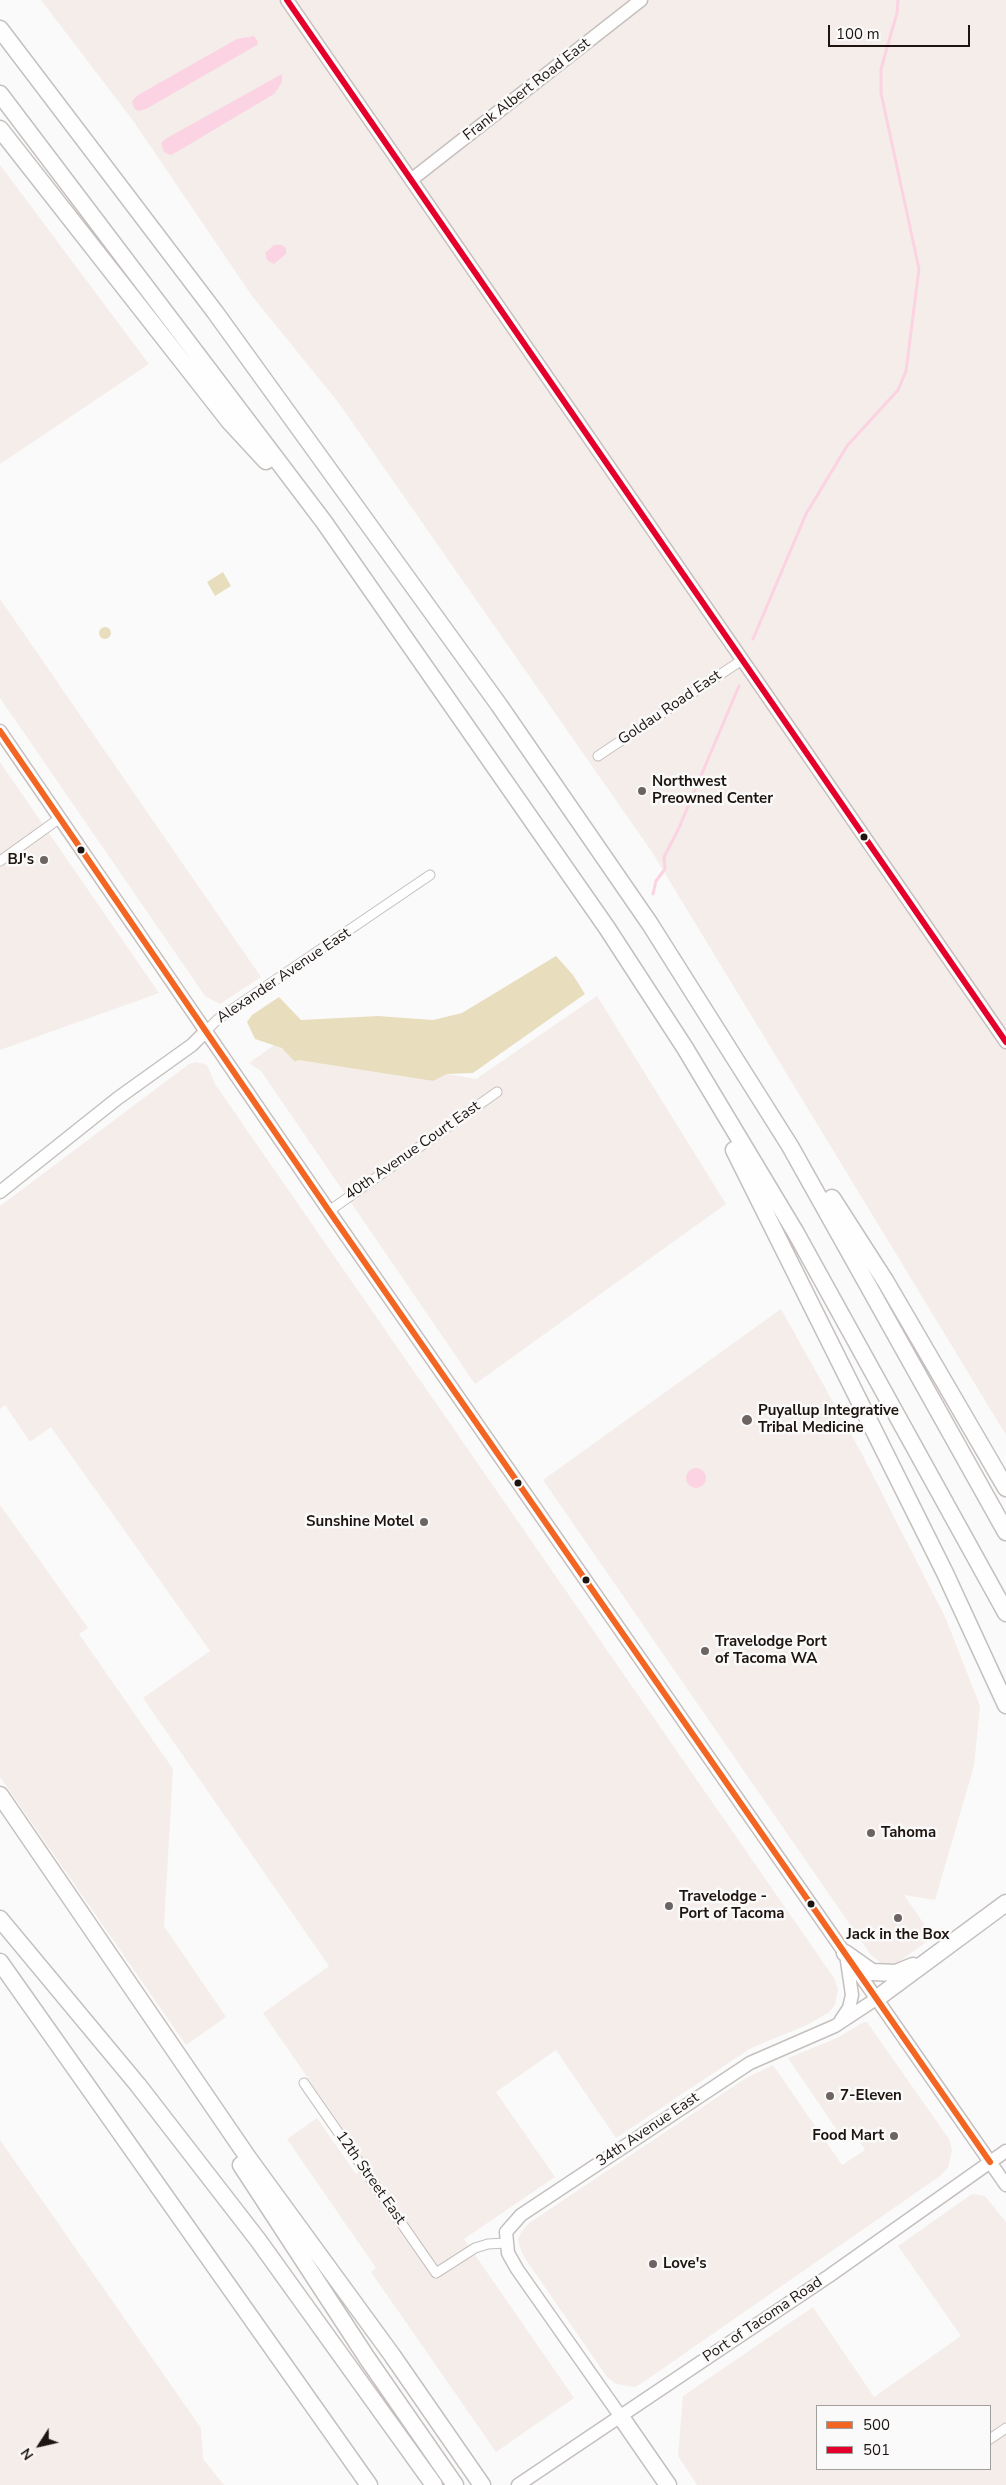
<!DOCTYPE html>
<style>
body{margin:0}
#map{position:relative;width:1006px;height:2485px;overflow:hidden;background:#fafafa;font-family:"Nunito Sans",sans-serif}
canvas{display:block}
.legend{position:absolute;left:816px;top:2405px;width:175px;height:65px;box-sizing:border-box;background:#fafafa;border:1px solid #a29e9c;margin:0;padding:6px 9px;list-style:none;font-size:15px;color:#1e1410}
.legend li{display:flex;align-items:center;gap:10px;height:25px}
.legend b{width:25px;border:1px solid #a29e9c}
.north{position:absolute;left:15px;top:2420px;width:50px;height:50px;-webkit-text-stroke:4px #fafafa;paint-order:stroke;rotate:235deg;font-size:14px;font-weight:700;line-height:20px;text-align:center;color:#1e1410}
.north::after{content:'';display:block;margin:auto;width:18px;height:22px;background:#1e1410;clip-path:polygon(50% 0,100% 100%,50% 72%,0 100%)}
.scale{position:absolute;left:828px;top:25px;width:142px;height:22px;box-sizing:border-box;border:2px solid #1e1410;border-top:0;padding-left:6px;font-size:15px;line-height:18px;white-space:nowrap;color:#1e1410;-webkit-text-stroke:4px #fafafa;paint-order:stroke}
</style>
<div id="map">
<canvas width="1006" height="2485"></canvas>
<ul class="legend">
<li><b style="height:6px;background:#f26522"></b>500</li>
<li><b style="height:6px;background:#e4002b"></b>501</li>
</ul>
<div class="north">N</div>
<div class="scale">100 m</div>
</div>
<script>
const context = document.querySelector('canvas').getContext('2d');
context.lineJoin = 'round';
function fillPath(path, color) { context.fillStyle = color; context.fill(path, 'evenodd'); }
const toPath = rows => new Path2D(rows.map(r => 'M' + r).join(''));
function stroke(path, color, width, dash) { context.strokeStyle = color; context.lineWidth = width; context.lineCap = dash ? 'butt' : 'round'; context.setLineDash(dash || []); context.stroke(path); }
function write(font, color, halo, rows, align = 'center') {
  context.font = font + ' "Nunito Sans",sans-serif'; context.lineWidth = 5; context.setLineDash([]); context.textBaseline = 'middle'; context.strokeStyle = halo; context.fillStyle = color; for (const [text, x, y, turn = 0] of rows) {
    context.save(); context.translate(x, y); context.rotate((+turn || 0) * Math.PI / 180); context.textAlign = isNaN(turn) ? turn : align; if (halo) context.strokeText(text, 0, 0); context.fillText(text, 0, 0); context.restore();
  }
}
const built = toPath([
 [41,0,1006,0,1006,1435,652,852,338,402,252,296,134,122],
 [0,165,149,364,0,464],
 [0,599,261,977,220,1004,205,996,0,698],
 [0,762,159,993,0,1050],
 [597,996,726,1204,475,1384,261,1071,249,1063,280,1041,295,1062,298,1060,433,1081,447,1074,476,1079],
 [197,1062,207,1065,215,1084,834,1978,838,1989,835,2005,828,2013,807,2025,751,2048,616,2138,556,2050,496,2092,555,2177,464,2239,574,2398,496,2452,371,2272,376,2268,287,2139,317,2118,356,2174,368,2165,263,2013,329,1966,143,1698,210,1651,51,1427,30,1442,5,1405,0,1409,0,1206,189,1064],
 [781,1309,861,1452,946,1619,980,1706,974,1766,935,1900,904,1895,933,1937,893,1966,882,1964,871,1955,543,1480],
 [0,1505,88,1628,79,1634,173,1769,164,1926,226,2017,186,2045,0,1777],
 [864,2022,867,2022,949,2139,952,2150,948,2168,940,2176,642,2383,635,2387,616,2384,607,2377,524,2257,520,2248,518,2239,522,2231,529,2223,746,2078,773,2065,842,2165,865,2150,852,2129,841,2136,788,2058,837,2038],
 [0,2140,201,2428,203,2459,224,2485,0,2485],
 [972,2194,985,2196,1006,2222,1006,2485,697,2485,678,2456,683,2396,813,2307,874,2397,961,2336,898,2246],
 [817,2406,990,2406,990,2469,817,2469]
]);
const green = toPath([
 [223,572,231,586,215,596,207,582],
 '99 633a6 6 0 1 1 12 0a6 6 0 1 1-12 0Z',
 [556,956,573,975,585,994,473,1073,447,1074,433,1081,298,1060,295,1062,282,1048,255,1039,247,1022,252,1015,279,997,301,1020,378,1016,433,1020,462,1013]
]);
const water = toPath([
 [254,36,258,42,257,45,146,109,138,111,134,108,132,101,138,95,237,39],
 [282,74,282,82,274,94,180,150,171,155,164,152,161,143,167,138],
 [274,245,282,245,286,248,286,254,274,264,267,260,265,253],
 '686 1478a10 10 0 1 1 20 0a10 10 0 1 1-20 0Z'
]);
const stream = toPath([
 [753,639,806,514,847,446,898,390,906,371,919,269,881,93,881,69,897,13,898,0],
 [653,894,656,881,665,869,664,857,678,830,739,686]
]);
const street = toPath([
 [598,756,742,660],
 [0,861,60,818],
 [206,1031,218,1019,430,875],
 [329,1211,497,1092],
 [304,2083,436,2273,475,2248,488,2244,506,2243],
 [990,2439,1006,2428]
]);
const secondary = toPath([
 [287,0,1006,1042],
 [411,180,641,0],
 [0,731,329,1211,1006,2185],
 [0,1192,118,1098,192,1045,206,1031],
 [841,2020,849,2008,852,1995,847,1961],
 [621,2417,517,2269,508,2253,506,2232,521,2215,750,2063,835,2026,876,1999],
 [518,2485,829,2276,1006,2151]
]);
const highway = toPath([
 [0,29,215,312,499,705,650,924,790,1146,1006,1532],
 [0,94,324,522,607,928,685,1048,796,1233,1006,1613],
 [0,129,229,421,266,461],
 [734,1150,945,1573,1006,1705],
 [832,1198,886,1282,1006,1488],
 [0,1795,249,2159,392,2355,482,2485],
 [0,1919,138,2085,258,2240,434,2485],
 [845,1953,872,1972,896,1973,913,1966],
 [0,1962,369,2485],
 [876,1999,1006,1903],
 [241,2165,367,2358,455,2485],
 [621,2417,668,2485]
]);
const bus1 = toPath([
 [0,731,329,1211,990,2162]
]);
const bus2 = toPath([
 [287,0,1006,1042]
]);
const markers = [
 [642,791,5,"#6b6462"],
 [864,837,4.5,"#1e1410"],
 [81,850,4.5,"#1e1410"],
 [44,860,5,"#6b6462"],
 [747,1420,6,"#6b6462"],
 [518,1483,4.5,"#1e1410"],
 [424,1522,5,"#6b6462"],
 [586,1580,4.5,"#1e1410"],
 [705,1651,5,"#6b6462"],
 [871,1833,5,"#6b6462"],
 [811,1904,4.5,"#1e1410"],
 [669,1906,5,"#6b6462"],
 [898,1918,5,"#6b6462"],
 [830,2096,5,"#6b6462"],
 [894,2136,5,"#6b6462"],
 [653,2264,5,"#6b6462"]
];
const streetNames = [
 ["Frank Albert Road East",527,90,-38],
 ["Goldau Road East",670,708,-34],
 ["Alexander Avenue East",284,976,-34],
 ["40th Avenue Court East",413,1151,-35],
 ["34th Avenue East",648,2130,-34],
 ["12th Street East",370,2178,55],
 ["Port of Tacoma Road",763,2320,-34]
];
const poiNames = [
 ["Northwest",652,782],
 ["Preowned Center",652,799],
 ["BJ's",34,860,"right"],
 ["Puyallup Integrative",758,1411],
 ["Tribal Medicine",758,1428],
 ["Sunshine Motel",414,1522,"right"],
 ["Travelodge Port",715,1642],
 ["of Tacoma WA",715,1659],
 ["Tahoma",881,1833],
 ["Travelodge -",679,1897],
 ["Port of Tacoma",679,1914],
 ["Jack in the Box",898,1935,"center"],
 ["7-Eleven",840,2096],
 ["Food Mart",884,2136,"right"],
 ["Love's",663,2264]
];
fillPath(built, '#f5edea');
fillPath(green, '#e8debe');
fillPath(water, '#fcd3e3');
stroke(stream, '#fcd3e3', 3);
stroke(street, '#c5c0be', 11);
stroke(secondary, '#c5c0be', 15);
stroke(highway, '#c5c0be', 19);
stroke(street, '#fefefe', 9);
stroke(secondary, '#fefefe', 12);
stroke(highway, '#fefefe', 16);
stroke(bus1, '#f26522', 6);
stroke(bus2, '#e4002b', 6);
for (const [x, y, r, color] of markers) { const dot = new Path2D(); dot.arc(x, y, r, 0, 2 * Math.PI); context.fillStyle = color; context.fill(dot); stroke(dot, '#fafafa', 2); }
write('15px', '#1e1410', '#fafafa', streetNames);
write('bold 15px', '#1e1410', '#fafafa', poiNames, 'left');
</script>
